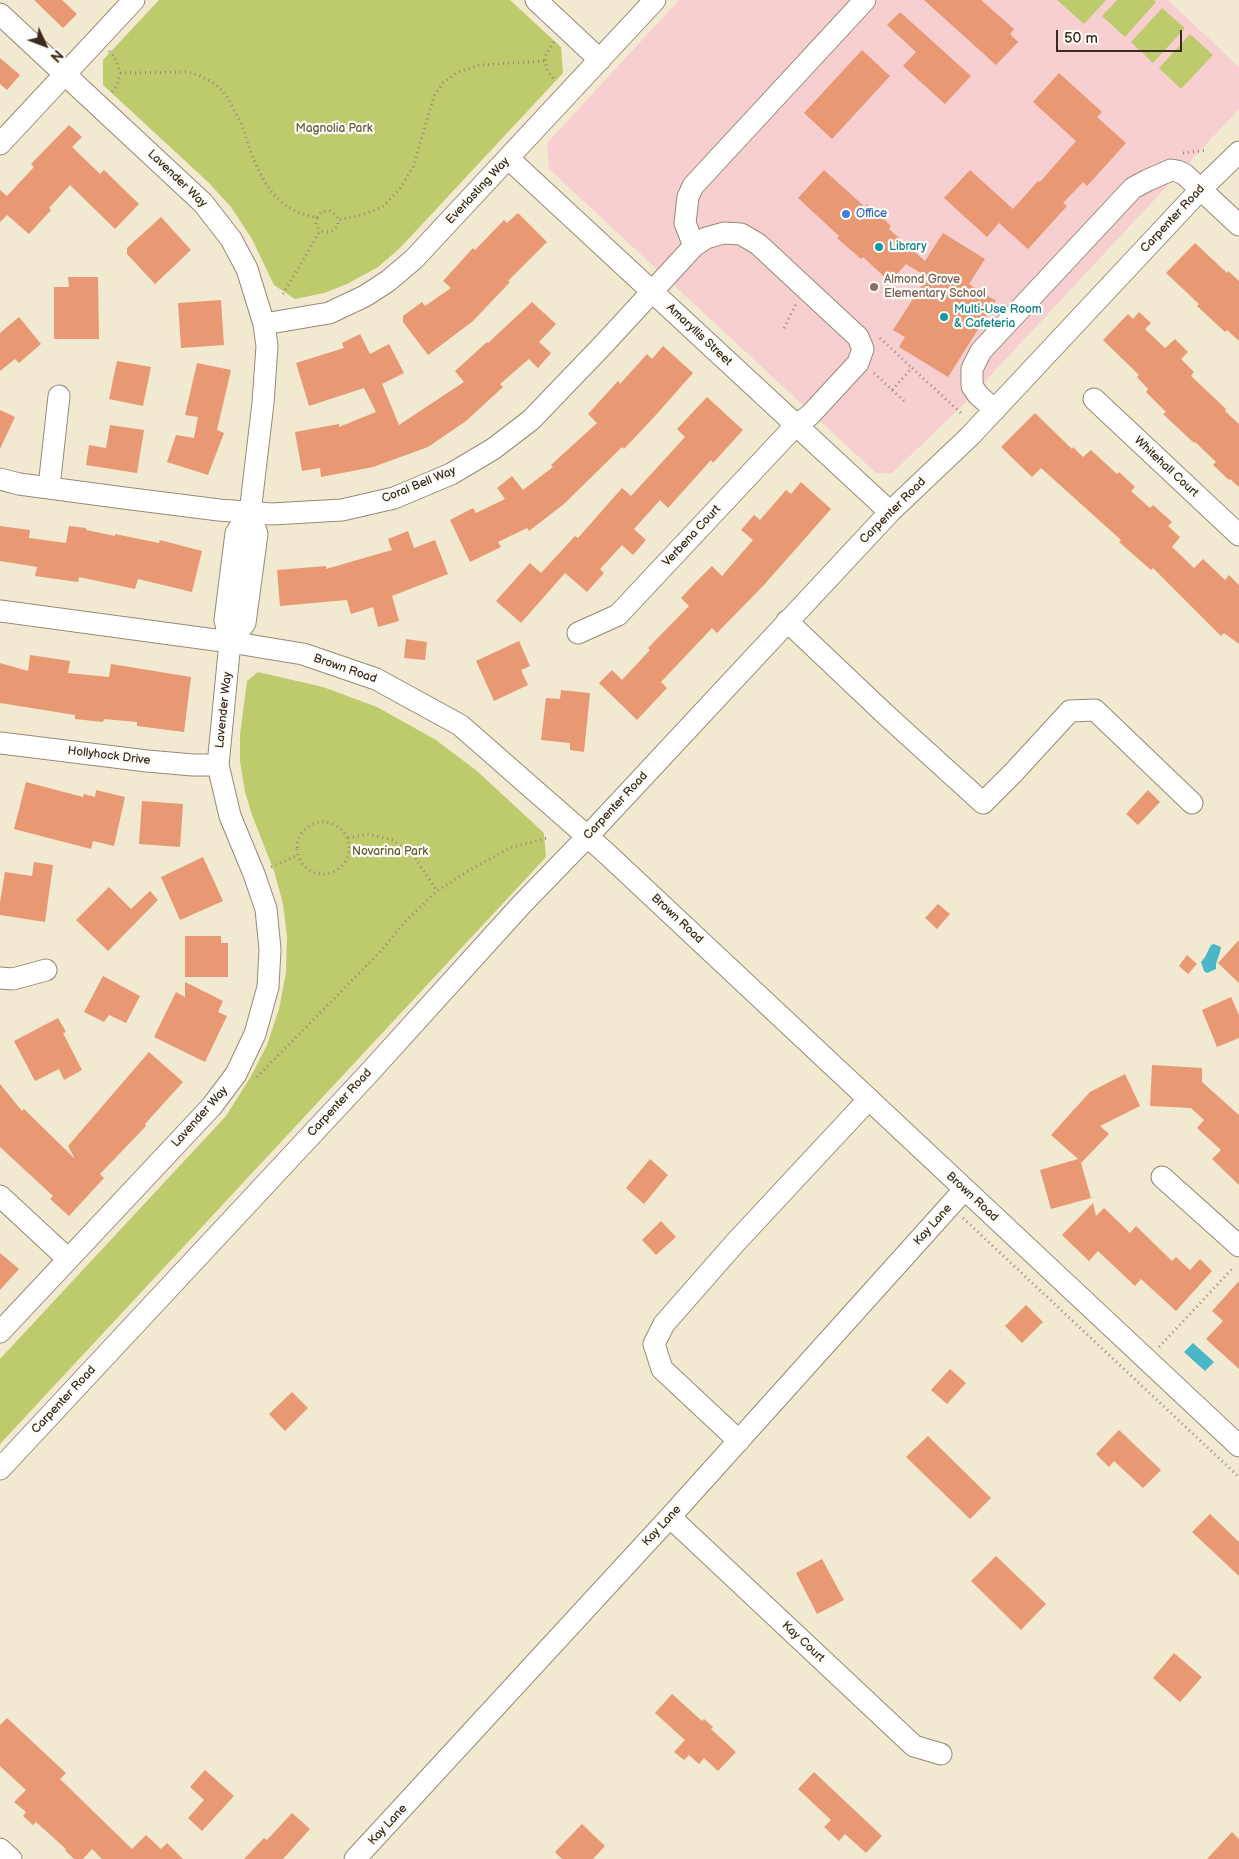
<!DOCTYPE html>
<style>
body{margin:0}
#map{position:relative;width:1239px;height:1859px;overflow:hidden;background:#f1e9d0;font-family:"Balsamiq Sans",sans-serif}
canvas{display:block}
.north{position:absolute;left:20px;top:20px;width:50px;height:50px;-webkit-text-stroke:4px #fdfcf7;paint-order:stroke;rotate:133deg;font-size:14px;font-weight:700;line-height:20px;text-align:center;color:#3b2a1e}
.north::after{content:'';display:block;margin:auto;width:18px;height:22px;background:#3b2a1e;clip-path:polygon(50% 0,100% 100%,50% 72%,0 100%)}
.scale{position:absolute;left:1056px;top:30px;width:126px;height:22px;box-sizing:border-box;border:2px solid #3b2a1e;border-top:0;padding-left:6px;font-size:15px;line-height:18px;white-space:nowrap;color:#3b2a1e;-webkit-text-stroke:4px #fdfcf7;paint-order:stroke}
</style>
<div id="map">
<canvas width="1239" height="1859"></canvas>
<div class="north">N</div>
<div class="scale">50 m</div>
</div>
<script>
const context = document.querySelector('canvas').getContext('2d');
context.lineJoin = 'round';
function fillPath(path, color) { context.fillStyle = color; context.fill(path, 'evenodd'); }
const toPath = rows => new Path2D(rows.map(r => 'M' + r).join(''));
function stroke(path, color, width, dash) { context.strokeStyle = color; context.lineWidth = width; context.lineCap = dash ? 'butt' : 'round'; context.setLineDash(dash || []); context.stroke(path); }
function write(font, color, halo, rows, align = 'center') {
  context.font = font + ' "Balsamiq Sans",sans-serif'; context.lineWidth = 4.5; context.setLineDash([]); context.textBaseline = 'middle'; context.strokeStyle = halo; context.fillStyle = color; for (const [text, x, y, turn = 0] of rows) {
    context.save(); context.translate(x, y); context.rotate((+turn || 0) * Math.PI / 180); context.textAlign = isNaN(turn) ? turn : align; if (halo) context.strokeText(text, 0, 0); context.fillText(text, 0, 0); context.restore();
  }
}
const built = toPath([
 [679,0,1168,0,1239,67,1239,109,962,406,892,473,876,473,549,169,547,143]
]);
const green = toPath([
 [159,0,510,0,561,47,563,73,400,248,378,267,347,284,324,293,295,299,274,285,252,239,231,207,208,182,103,85,103,60],
 [1057,0,1106,0,1084,24],
 [1117,0,1154,0,1156,2,1125,37,1102,16],
 [1162,8,1185,28,1153,63,1131,42],
 [1190,34,1213,55,1181,89,1159,68],
 [258,672,323,687,377,707,436,740,477,771,544,833,546,857,0,1444,0,1359,226,1116,250,1078,267,1045,279,1009,286,972,287,937,283,904,274,871,252,815,245,792,240,761,240,735,247,681]
]);
const water = toPath([
 [1214,944,1221,947,1220,952,1216,964,1216,969,1207,973,1204,971,1201,962,1205,957,1211,945],
 [1193,1343,1214,1362,1205,1371,1184,1352]
]);
const building = toPath([
 [34,0,62,0,77,14,63,28],
 [924,0,981,0,1014,29,1010,34,1018,42,996,65],
 [900,12,971,76,945,104,903,66,916,52,887,25],
 [862,50,890,76,832,139,804,113],
 [0,58,20,75,7,90,0,84],
 [1059,73,1102,112,1097,117,1126,143,1087,186,1083,182,1063,203,1067,206,1028,249,999,223,987,237,944,198,970,170,1013,209,1038,181,1040,182,1076,141,1033,102],
 [69,125,82,137,72,147,100,174,104,170,139,204,115,229,70,185,49,208,51,210,29,234,7,215,0,222,0,190,7,196,34,167,31,164],
 [824,170,865,207,867,204,886,221,891,226,889,229,925,261,943,233,985,259,969,284,996,301,948,377,899,347,905,337,893,330,927,277,906,264,890,282,863,257,861,259,837,238,839,236,798,198],
 [518,213,547,242,508,281,510,282,473,321,428,355,403,322,403,316,422,302,425,306,451,288,443,281,473,248,475,250,504,220,507,223],
 [161,217,191,250,155,284,127,254,127,248],
 [1195,243,1227,273,1228,271,1239,281,1239,341,1227,330,1225,332,1197,306,1199,304,1166,273],
 [68,277,98,277,99,339,54,339,54,287,69,287],
 [221,300,224,345,181,348,178,303],
 [532,302,556,324,539,342,551,353,538,368,529,359,500,384,503,387,466,421,428,447,373,467,321,477,320,468,302,471,295,432,339,424,339,427,376,412,364,388,309,406,296,363,344,348,342,343,360,334,370,354,389,344,404,373,382,384,399,425,464,382,455,371,487,342,488,343],
 [1139,312,1151,323,1145,329,1165,348,1175,339,1188,352,1181,359,1194,372,1191,376,1226,409,1225,411,1239,424,1239,487,1230,479,1229,480,1213,465,1216,462,1195,442,1194,443,1163,414,1166,412,1146,392,1148,389,1137,377,1139,375,1103,340,1128,314,1133,319],
 [19,317,41,344,19,363,15,359,0,371,0,333],
 [663,346,693,373,655,416,624,449,622,447,564,504,529,531,527,528,498,542,501,547,470,562,450,520,473,508,476,513,505,499,497,488,512,476,523,490,553,467,551,465,597,423,588,414,618,381,620,384,647,354,652,359],
 [117,361,151,367,143,406,109,399],
 [197,363,231,370,217,430,224,433,208,475,167,462,176,435,194,438,198,417,185,415],
 [707,397,743,430,713,463,711,460,668,508,660,500,634,529,646,540,633,555,622,545,600,569,604,573,587,592,565,573,521,623,496,601,530,563,541,573,575,536,578,538,622,488,631,496,685,437,677,429],
 [0,410,15,417,0,449],
 [1035,413,1072,449,1073,447,1083,457,1091,450,1117,474,1119,472,1135,487,1131,491,1150,508,1153,505,1172,522,1168,526,1180,537,1172,547,1194,568,1203,559,1225,580,1229,575,1239,585,1239,644,1224,633,1221,636,1153,568,1151,570,1119,542,1121,540,1041,468,1032,477,1001,447],
 [110,425,144,430,137,473,86,465,89,445,106,448],
 [801,482,831,509,763,586,717,633,712,628,661,682,667,688,637,720,599,683,612,670,622,680,650,650,648,648,689,606,681,598,694,584,712,566,722,576,753,540,741,530,754,515,760,520,786,490,791,494],
 [0,526,30,530,29,538,66,543,69,526,86,528,86,530,115,536,115,534,159,543,160,540,202,551,192,592,138,579,135,589,79,577,78,582,35,576,37,567,0,561],
 [408,531,414,548,435,540,448,574,392,596,399,621,378,627,373,607,351,614,347,600,280,606,277,570,326,566,326,569,392,550,388,539],
 [406,639,427,642,425,660,404,658],
 [519,641,530,666,521,670,528,685,494,701,476,661],
 [30,655,70,661,68,673,109,677,111,664,191,677,184,732,137,726,137,722,104,719,103,722,75,719,75,715,0,703,0,663,28,671],
 [561,690,590,693,584,752,570,750,570,743,541,740,546,698,560,699],
 [26,782,83,797,84,794,95,797,96,790,125,797,114,846,93,841,91,849,14,829],
 [1148,790,1160,802,1138,825,1126,814],
 [142,801,183,804,180,847,139,844],
 [203,857,223,901,180,920,161,877],
 [34,862,53,865,45,922,0,915,0,902,5,872,32,876],
 [109,887,131,909,150,891,158,900,108,951,76,920],
 [938,904,950,914,937,929,925,918],
 [185,936,221,936,221,943,228,943,228,977,185,977],
 [1239,940,1239,983,1218,963],
 [1187,955,1197,964,1188,974,1179,966],
 [103,976,140,996,126,1023,109,1015,104,1022,84,1012],
 [185,982,223,1001,218,1012,227,1016,205,1062,154,1037,176,992,185,997],
 [1231,997,1239,1015,1239,1038,1217,1047,1202,1010],
 [58,1018,66,1032,63,1033,82,1070,64,1080,59,1069,35,1081,14,1041],
 [149,1052,183,1082,145,1124,146,1126,100,1174,104,1178,69,1216,50,1199,53,1196,0,1147,0,1084,22,1111,24,1109,75,1159,68,1146],
 [1152,1065,1202,1068,1202,1082,1239,1115,1239,1185,1212,1159,1221,1150,1197,1128,1204,1120,1191,1108,1150,1106],
 [1125,1074,1140,1106,1100,1126,1109,1134,1081,1163,1091,1198,1051,1209,1040,1170,1078,1159,1051,1135,1090,1092],
 [650,1159,668,1175,644,1204,626,1188],
 [1093,1203,1096,1216,1104,1208,1130,1233,1136,1226,1172,1261,1176,1257,1190,1270,1200,1259,1212,1271,1176,1311,1141,1279,1135,1286,1098,1251,1089,1261,1062,1235],
 [661,1221,676,1237,656,1255,642,1240],
 [0,1253,19,1269,0,1290],
 [1239,1281,1239,1369,1206,1339,1223,1321,1212,1311],
 [1026,1305,1043,1322,1022,1343,1005,1326],
 [950,1369,966,1383,947,1404,931,1390],
 [292,1392,308,1408,285,1431,269,1414],
 [1119,1430,1161,1470,1143,1488,1114,1461,1109,1467,1096,1454],
 [928,1436,991,1498,970,1519,906,1457],
 [1210,1514,1239,1542,1239,1576,1192,1532],
 [996,1556,1046,1604,1021,1630,971,1581],
 [822,1559,844,1600,817,1614,796,1573],
 [1174,1653,1202,1677,1180,1702,1153,1678],
 [672,1694,702,1721,704,1719,713,1727,711,1729,736,1752,718,1771,704,1758,699,1764,689,1755,684,1760,674,1752,685,1740,655,1713],
 [7,1718,66,1773,60,1779,132,1849,146,1835,161,1849,167,1843,183,1859,102,1859,92,1849,83,1859,74,1859,65,1850,66,1849,36,1822,33,1825,23,1816,26,1812,14,1802,26,1790,0,1766,0,1725],
 [205,1770,234,1796,202,1831,188,1818,204,1800,190,1787],
 [814,1772,882,1836,866,1853,845,1834,839,1841,824,1827,831,1820,798,1789],
 [292,1813,310,1829,283,1859,244,1859,264,1838,267,1840],
 [582,1824,605,1846,593,1859,562,1859,555,1852],
 [1232,1832,1239,1839,1239,1859,1207,1859]
]);
const path = toPath([
 [554,42,546,54,545,61,547,70,555,80],
 [109,51,115,57,120,73,117,85,111,94],
 [120,73,187,72,198,75,212,82,222,90,229,100,242,125,252,156,264,181,273,194,285,205,297,212,317,218,321,212,330,211,336,215,338,220,362,215,382,207,400,189,413,167,434,96,443,83,458,72,479,65,545,61],
 [1183,153,1207,150],
 [317,218,316,224,320,231],
 [283,294,320,231,329,232,334,230,338,225,338,220],
 [784,328,796,304],
 [880,338,912,368],
 [874,373,904,401],
 [892,390,912,368,961,413],
 '297 848a26 26 0 1 1 52 0a26 26 0 1 1-52 0Z',
 [348,838,367,834,393,840,415,858,437,891],
 [271,867,298,855],
 [257,1077,378,954,406,921,437,891,471,869,510,848,547,838],
 [963,1218,1239,1477],
 [1159,1347,1232,1269]
]);
const minor = toPath([
 [536,0,600,60],
 [0,14,203,203,231,239,247,269,264,324,267,346,263,403,250,513,257,534,245,623,230,642],
 [0,144,134,0],
 [508,158,890,512],
 [694,246,685,223,688,197,693,186,865,0],
 [264,324,329,313,365,296,388,281,414,259,655,0],
 [1094,399,1239,535],
 [995,410,978,395,972,386,972,369,981,351,1133,188,1148,180,1171,170,1177,171,1184,174,1239,225],
 [0,479,19,484,124,498,219,510,272,514,342,510,394,498,451,474,493,449,531,420,603,345,694,246,706,238,724,233,741,234,758,244,858,337,863,349,858,363,810,415,796,425,618,615,578,633],
 [49,487,59,396],
 [0,611,230,642,303,654,376,679,460,725,605,852,1239,1446],
 [787,621,885,714,983,803,1014,772,1070,711,1095,710,1192,803],
 [0,743,147,761,193,765,218,765],
 [0,978,13,979,46,970],
 [1162,1177,1239,1246],
 [0,1196,68,1259],
 [0,1332,212,1106,236,1074,255,1034,268,987,270,949,266,909,254,874,230,816,218,765,230,642,225,620,236,533,250,513],
 [739,1441,662,1369,654,1344,664,1324,735,1243,869,1099],
 [0,1469,369,1073,522,904,587,837,890,512,970,436,1201,189,1239,152],
 [670,1517,914,1746,941,1754],
 [0,1849,11,1859],
 [355,1859,670,1517,964,1190]
]);
const markers = [
 [846,214,5,"#3f7fe0"],
 [879,247,5,"#0f9aa8"],
 [874,287,5,"#8d6e63"],
 [944,317,5,"#0f9aa8"]
];
const parkNames = [
 ["Magnolia Park",334,129],
 ["Novarina Park",390,852]
];
const streetNames = [
 ["Lavender Way",177,179,44],
 ["Everlasting Way",478,191,-47],
 ["Carpenter Road",1173,219,-47],
 ["Amaryllis Street",699,335,43],
 ["Whitehall Court",1166,467,43],
 ["Coral Bell Way",419,485,-22],
 ["Carpenter Road",893,511,-45],
 ["Verbena Court",692,536,-47],
 ["Brown Road",345,669,19],
 ["Lavender Way",224,710,-84],
 ["Hollyhock Drive",109,756,7],
 ["Carpenter Road",616,806,-47],
 ["Brown Road",677,919,43],
 ["Carpenter Road",340,1103,-47],
 ["Lavender Way",200,1117,-48],
 ["Brown Road",972,1197,43],
 ["Kay Lane",933,1225,-48],
 ["Carpenter Road",64,1400,-47],
 ["Kay Lane",662,1526,-47],
 ["Kay Court",803,1642,43],
 ["Kay Lane",388,1825,-47]
];
const shopNames = [
 ["Office",856,214]
];
const cultureNames = [
 ["Library",889,247],
 ["Multi-Use Room",954,310],
 ["& Cafeteria",954,324]
];
const educationNames = [
 ["Almond Grove",884,280],
 ["Elementary School",884,294]
];
fillPath(built, '#f7cfd0');
fillPath(green, '#bdcb6c');
fillPath(water, '#4bb6c8');
fillPath(building, '#e89873');
stroke(minor, '#968a77', 23);
stroke(path, '#968a77', 3, [1, 4]);
stroke(minor, '#fff', 21);
for (const [x, y, r, color] of markers) { const dot = new Path2D(); dot.arc(x, y, r, 0, 2 * Math.PI); context.fillStyle = color; context.fill(dot); stroke(dot, '#fdfcf7', 2); }
write('12px', '#625a35', '#fdfcf7', parkNames);
write('12px', '#3b2a1e', '#fdfcf7', streetNames);
write('12px', '#366cbe', '#fdfcf7', shopNames, 'left');
write('12px', '#0d838f', '#fdfcf7', cultureNames, 'left');
write('12px', '#785e54', '#fdfcf7', educationNames, 'left');
</script>
